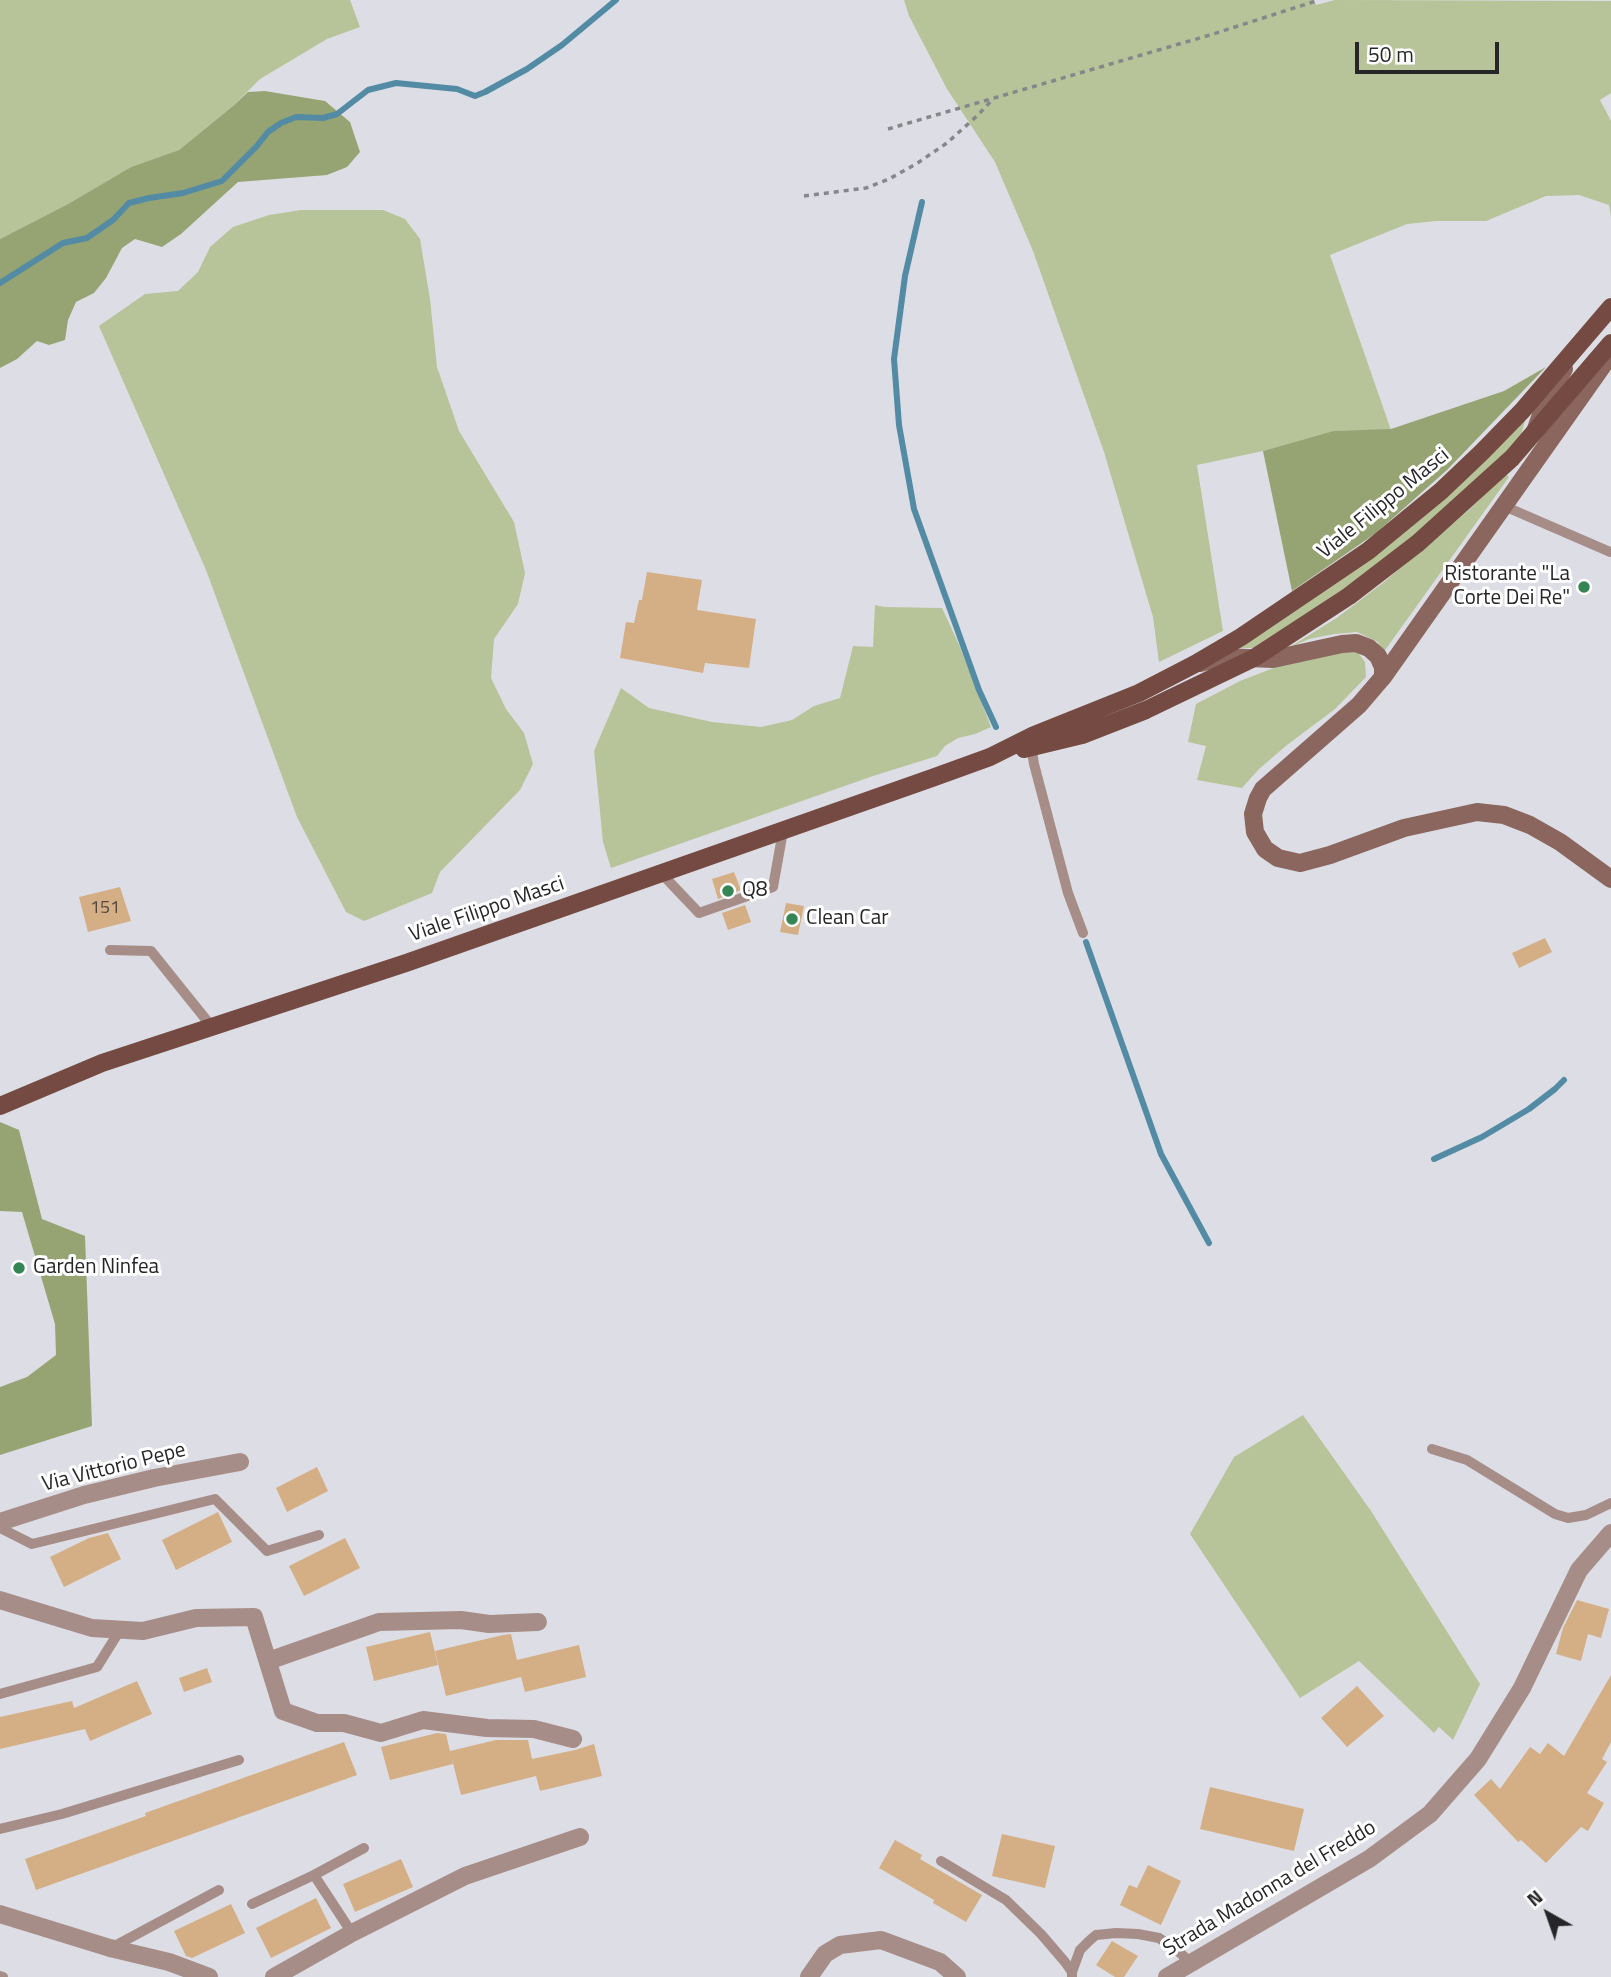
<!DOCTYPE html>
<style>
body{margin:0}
#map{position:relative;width:1611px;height:1977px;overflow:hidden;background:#dddee5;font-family:"Titillium Web",sans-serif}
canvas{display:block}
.north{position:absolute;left:1513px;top:1879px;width:70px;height:70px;-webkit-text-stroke:5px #fff;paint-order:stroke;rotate:320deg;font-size:19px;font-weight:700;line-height:28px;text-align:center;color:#262628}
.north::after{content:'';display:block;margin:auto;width:24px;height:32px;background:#262628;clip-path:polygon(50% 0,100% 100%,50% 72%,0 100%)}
.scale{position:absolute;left:1355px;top:42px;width:144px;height:32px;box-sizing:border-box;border:4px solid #262628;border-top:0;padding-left:9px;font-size:21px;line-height:24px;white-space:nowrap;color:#262628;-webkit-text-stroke:5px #fff;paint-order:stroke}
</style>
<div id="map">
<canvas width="1611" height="1977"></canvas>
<div class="north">N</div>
<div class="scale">50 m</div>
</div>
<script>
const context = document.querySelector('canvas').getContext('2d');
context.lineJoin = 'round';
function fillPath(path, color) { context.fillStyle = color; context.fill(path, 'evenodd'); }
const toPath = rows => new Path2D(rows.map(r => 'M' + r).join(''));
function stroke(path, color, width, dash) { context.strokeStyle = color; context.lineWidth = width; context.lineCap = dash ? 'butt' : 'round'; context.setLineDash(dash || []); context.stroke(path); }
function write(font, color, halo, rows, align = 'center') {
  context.font = font + ' "Titillium Web",sans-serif'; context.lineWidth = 6; context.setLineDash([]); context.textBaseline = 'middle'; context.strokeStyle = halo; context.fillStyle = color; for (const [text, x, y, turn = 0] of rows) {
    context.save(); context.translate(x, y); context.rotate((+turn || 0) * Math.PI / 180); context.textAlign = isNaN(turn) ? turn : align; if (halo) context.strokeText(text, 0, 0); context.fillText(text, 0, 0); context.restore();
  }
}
const green = toPath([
 [0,0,350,0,360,27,327,39,260,79,233,106,179,150,131,167,68,204,0,239],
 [904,0,1314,0,1316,5,1335,0,1611,1,1611,93,1600,100,1611,121,1611,217,1609,205,1579,195,1546,196,1486,221,1436,221,1407,224,1330,255,1391,430,1333,431,1263,451,1197,465,1223,631,1159,662,1153,617,1104,452,1033,251,995,162,947,89,909,16],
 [301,210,383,210,405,219,420,239,430,299,437,367,459,431,514,522,525,573,518,604,494,639,491,678,506,709,524,733,533,764,520,790,440,872,432,893,364,921,346,912,297,817,206,570,99,326,145,294,178,291,198,272,210,247,233,227,269,215],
 [1528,410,1520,439,1423,529,1367,574,1256,648,1231,648,1297,607],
 [1505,474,1509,477,1383,653,1378,642,1357,632,1334,634,1309,639,1290,647,1338,617,1384,582,1470,509],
 [875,605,884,607,942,608,960,647,991,727,975,734,958,738,945,746,937,756,873,776,611,868,603,842,594,751,621,688,649,708,712,722,761,727,792,720,814,706,840,698,853,646,873,647],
 [1345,649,1356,650,1365,662,1366,677,1335,709,1287,745,1259,769,1242,788,1197,780,1206,746,1188,742,1196,704,1240,681,1284,664],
 [1303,1415,1371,1511,1480,1684,1453,1740,1439,1727,1434,1733,1359,1661,1300,1698,1190,1534,1234,1457]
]);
const forest = toPath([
 [265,91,325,101,350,122,360,152,347,167,327,175,238,182,181,234,162,247,135,239,122,248,106,278,94,293,76,302,68,320,65,340,49,345,37,341,17,359,0,368,0,239,68,204,131,167,179,150,233,106,248,92],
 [1546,367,1447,470,1376,533,1292,591,1263,451,1333,431,1391,429,1504,391],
 [0,1122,19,1130,42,1219,85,1236,92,1426,0,1455,0,1387,27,1377,56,1355,55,1324,22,1212,0,1211]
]);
const stream = toPath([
 [922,202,905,276,894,359,899,425,914,509,979,690,996,727],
 [0,283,63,243,87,238,113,220,129,203,149,198,183,193,222,181,256,147,268,132,281,123,296,117,323,118,337,114,368,90,396,83,457,89,475,96,485,92,527,69,562,45,616,0],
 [1086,942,1161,1154,1209,1243],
 [1434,1159,1482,1137,1529,1109,1555,1089,1564,1080]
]);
const building = toPath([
 [647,572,702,580,697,610,756,619,749,668,705,663,703,673,620,658,626,622,634,623,639,600,642,600],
 [734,872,741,890,718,899,712,879],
 [120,887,131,921,88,932,79,897],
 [786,903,804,906,798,935,780,932],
 [745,905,751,922,728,930,722,913],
 [1545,938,1552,952,1519,968,1512,953],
 [317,1467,328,1491,287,1512,276,1488],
 [218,1512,232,1542,176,1570,162,1540],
 [108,1533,121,1559,64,1587,50,1557,89,1538],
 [345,1538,360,1568,304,1596,289,1566],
 [1577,1600,1609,1609,1601,1638,1588,1634,1581,1661,1556,1654,1563,1628],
 [430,1632,438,1665,374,1681,366,1647],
 [511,1634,517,1660,579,1645,586,1677,525,1692,521,1677,446,1696,435,1651,503,1635],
 [207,1668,212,1682,184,1692,179,1678],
 [1611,1675,1611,1742,1602,1759,1607,1762,1587,1793,1604,1803,1588,1831,1581,1827,1546,1863,1521,1840,1518,1842,1474,1795,1491,1779,1500,1789,1530,1747,1540,1754,1548,1743,1564,1756],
 [137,1681,152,1714,90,1741,85,1729,0,1749,0,1717,72,1701,74,1708],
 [1357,1686,1384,1716,1347,1747,1321,1718],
 [437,1733,446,1734,453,1764,390,1780,381,1747],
 [496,1740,528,1740,532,1759,575,1750,594,1744,602,1776,540,1791,536,1776,461,1795,450,1751],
 [344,1742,357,1775,36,1890,25,1859,146,1816,145,1813],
 [1210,1787,1304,1809,1294,1851,1200,1829],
 [1002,1834,1055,1846,1045,1888,992,1876],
 [895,1840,922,1855,920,1859,982,1895,966,1922,933,1903,934,1900,879,1868],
 [401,1859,413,1887,355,1912,343,1884],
 [1148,1865,1181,1881,1161,1925,1120,1905,1129,1885,1137,1888],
 [316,1898,331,1928,271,1958,256,1928],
 [231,1904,245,1933,192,1958,186,1956,174,1931],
 [1112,1941,1138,1956,1124,1977,1115,1977,1096,1965]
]);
const path = toPath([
 [888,129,1210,35,1319,0],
 [804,196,866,188,889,179,916,164,947,143,978,115,992,100]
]);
const lane = toPath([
 [1504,506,1610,552],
 [1031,745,1034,764,1068,893,1083,933],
 [661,873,699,913,773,887,783,831],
 [110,950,151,951,212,1027],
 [1432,1449,1467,1460,1555,1514,1568,1518,1586,1515,1611,1503],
 [0,1528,32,1544,215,1499,267,1551,319,1535],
 [0,1694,97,1667,120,1630],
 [0,1829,62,1814,239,1760],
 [941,1861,1006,1900,1041,1934,1065,1962,1072,1972,1072,1977],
 [314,1875,364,1848],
 [252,1904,314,1875,352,1933],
 [111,1948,219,1890],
 [1072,1972,1080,1950,1089,1941,1096,1935,1116,1933,1138,1934,1159,1938,1178,1951,1191,1963],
 [0,1976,3,1977]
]);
const street = toPath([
 [0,1522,84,1495,154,1478,240,1462],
 [0,1600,92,1628,143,1631,196,1618,254,1617,283,1711,317,1723,344,1723,381,1733,423,1720,487,1728,534,1729,573,1739],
 [268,1661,379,1622,461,1620,489,1624,538,1622],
 [0,1914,110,1948,169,1962,209,1977],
 [274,1977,352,1933,465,1876,580,1837],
 [809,1977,825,1954,840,1945,881,1940,940,1962,957,1977],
 [1167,1977,1369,1859,1430,1814,1478,1759,1522,1688,1579,1570,1611,1533]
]);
const secondary = toPath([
 [1611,354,1383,677,1359,705,1263,789,1258,798,1253,814,1255,832,1265,849,1278,858,1300,863,1330,855,1404,828,1477,812,1504,815,1530,825,1560,842,1611,879],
 [1536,429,1546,400,1564,369],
 [1200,663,1223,657,1273,659,1342,644,1356,643,1369,648,1378,656,1383,667,1383,677]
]);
const primary = toPath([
 [1024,749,1082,735,1146,710,1254,658,1349,596,1418,543,1512,458,1611,343],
 [0,1106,102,1063,406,963,932,778,990,757,1034,735,1139,693,1195,664,1241,637,1368,551,1441,491,1482,452,1522,411,1611,307]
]);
const markers = [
 [1584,587,7,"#368555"],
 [728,891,7,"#368555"],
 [792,919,7,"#368555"],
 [19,1268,7,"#368555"]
];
const numberNames = [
 ["151",105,909]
];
const streetNames = [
 ["Viale Filippo Masci",1384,504,-39],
 ["Viale Filippo Masci",487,910,-19],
 ["Via Vittorio Pepe",114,1468,-14],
 ["Strada Madonna del Freddo",1270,1889,-31]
];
const poiNames = [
 ["Ristorante \"La",1570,575,"right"],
 ["Corte Dei Re\"",1570,599,"right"],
 ["Q8",742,891],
 ["Clean Car",806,919],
 ["Garden Ninfea",33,1268]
];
fillPath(green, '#b7c398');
fillPath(forest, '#96a473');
stroke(stream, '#538ba4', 6);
fillPath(building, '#d4ae85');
stroke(path, '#86878b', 3.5, [5, 5]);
stroke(lane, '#a68d88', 10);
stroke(street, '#a68d88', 18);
stroke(secondary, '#8a665f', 18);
stroke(primary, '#744a42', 18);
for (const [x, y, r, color] of markers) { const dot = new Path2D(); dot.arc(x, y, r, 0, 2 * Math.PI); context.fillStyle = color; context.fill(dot); stroke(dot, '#fff', 2.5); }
write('18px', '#52483f', null, numberNames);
write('21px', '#262628', '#fff', streetNames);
write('21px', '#262628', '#fff', poiNames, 'left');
</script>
